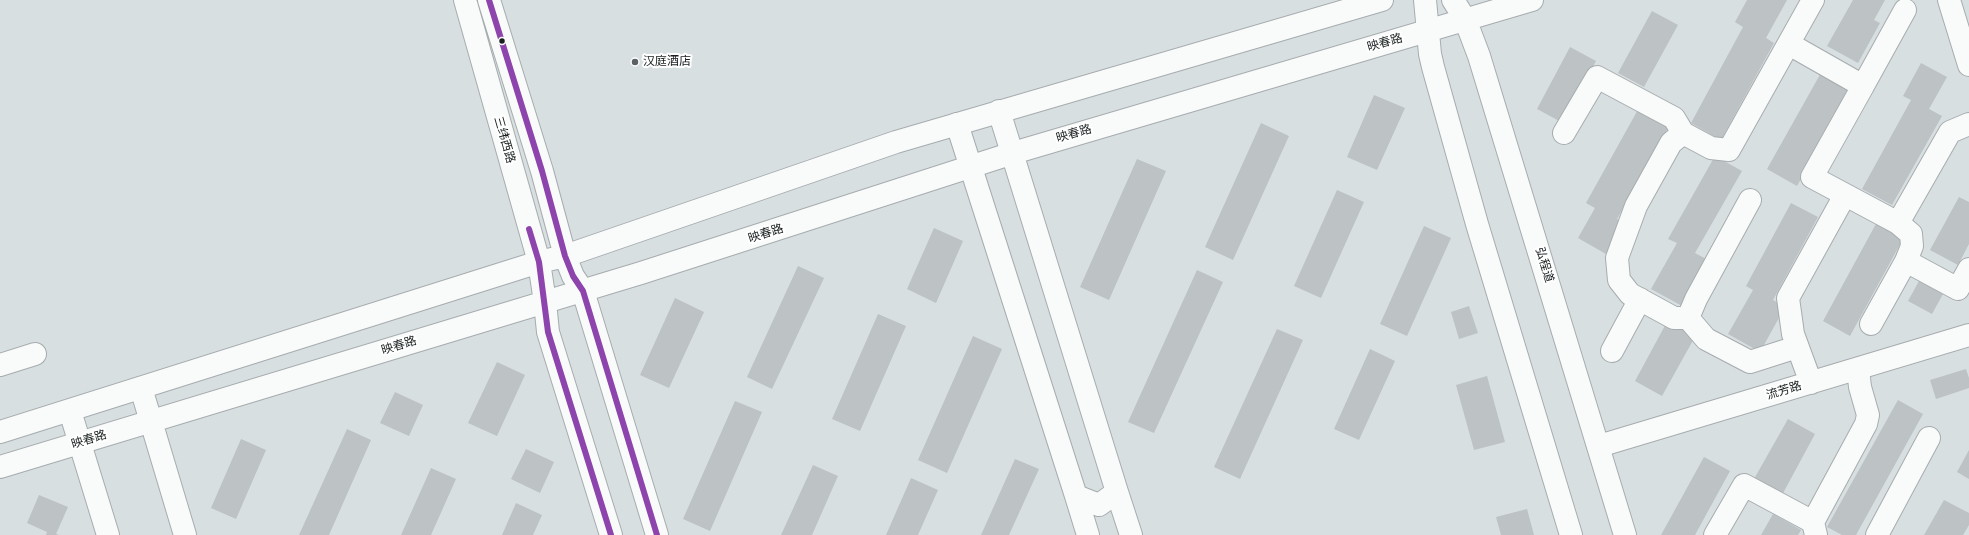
<!DOCTYPE html>
<meta charset="utf-8">
<style>
body{margin:0}
canvas{display:block;background:#d7dfe1}
</style>
<canvas width="1969" height="535"></canvas>
<script>
const context = document.querySelector('canvas').getContext('2d');
context.lineJoin = 'round';
function fillPath(path, color) { context.fillStyle = color; context.fill(path, 'evenodd'); }
const toPath = rows => new Path2D(rows.map(r => 'M' + r).join(''));
function stroke(path, color, width, dash) { context.strokeStyle = color; context.lineWidth = width; context.lineCap = dash ? 'butt' : 'round'; context.setLineDash(dash || []); context.stroke(path); }
function write(font, color, halo, rows, align = 'center') {
  context.font = font + ' Signika,"Noto Sans SC",sans-serif'; context.lineWidth = 4; context.setLineDash([]); context.textBaseline = 'middle'; context.strokeStyle = halo; context.fillStyle = color; for (const [text, x, y, turn = 0] of rows) {
    context.save(); context.translate(x, y); context.rotate((+turn || 0) * Math.PI / 180); context.textAlign = isNaN(turn) ? turn : align; if (halo) context.strokeText(text, 0, 0); context.fillText(text, 0, 0); context.restore();
  }
}
const building = toPath([
 [1747,0,1787,0,1766,38,1774,43,1721,140,1691,123,1743,27,1735,22],
 [1853,0,1885,0,1874,20,1880,23,1858,63,1827,46],
 [1652,11,1678,25,1644,87,1618,73],
 [1570,47,1596,61,1563,123,1537,109],
 [1921,63,1947,77,1929,109,1942,116,1892,205,1862,189,1911,100,1903,96],
 [1822,71,1852,88,1797,186,1767,169],
 [1374,95,1405,108,1377,170,1347,157],
 [1640,106,1671,123,1617,219,1623,223,1606,254,1578,238,1595,208,1586,203],
 [1261,123,1289,136,1233,260,1205,247],
 [1715,156,1742,171,1695,253,1708,260,1682,306,1651,289,1677,243,1668,239],
 [1137,159,1166,171,1109,300,1080,287],
 [1337,190,1364,202,1321,298,1294,286],
 [1959,197,1969,202,1969,244,1958,265,1930,250],
 [1791,203,1818,217,1773,300,1785,307,1760,352,1728,334,1753,290,1746,286],
 [1877,222,1904,237,1850,336,1823,321],
 [1424,226,1451,238,1407,336,1380,324],
 [934,228,963,241,936,303,907,289],
 [798,266,824,278,772,389,747,377],
 [1197,270,1223,282,1154,433,1128,422],
 [1919,281,1943,294,1932,314,1908,301],
 [675,298,704,312,669,388,640,375],
 [1469,306,1478,333,1459,339,1451,312],
 [878,314,906,326,860,431,832,419],
 [1668,320,1696,335,1662,396,1635,381],
 [1277,329,1303,340,1240,479,1214,467],
 [973,336,1002,349,947,473,918,460],
 [1370,349,1395,361,1359,440,1334,429],
 [497,362,525,375,497,436,468,423],
 [1966,369,1969,378,1969,388,1936,399,1930,380],
 [1487,376,1505,442,1474,450,1456,385],
 [395,392,423,405,409,436,380,423],
 [1898,400,1923,414,1856,535,1842,535,1827,527],
 [735,401,762,412,710,531,683,519],
 [1788,419,1815,434,1782,495,1754,479],
 [347,429,371,440,329,535,299,535],
 [241,439,266,450,236,519,211,508],
 [526,449,554,462,540,493,511,479],
 [1969,450,1969,479,1957,472],
 [1704,457,1730,471,1695,535,1661,535],
 [1015,459,1039,469,1009,535,981,535],
 [813,465,838,476,812,535,781,535],
 [431,468,456,479,431,535,401,535],
 [911,478,938,490,918,535,886,535],
 [39,495,68,507,56,534,59,535,46,535,47,532,27,523],
 [1944,500,1969,513,1969,525,1963,535,1924,535],
 [516,503,542,515,533,535,502,535],
 [1527,509,1534,535,1501,535,1496,517],
 [1773,514,1801,530,1798,535,1761,535]
]);
const minor = toPath([
 [1949,0,1969,65],
 [1789,44,1863,86,1905,10],
 [1863,86,1812,177,1898,223,1911,234,1912,246,1906,261,1958,289,1969,269],
 [957,124,1076,496,1099,505,1117,492,999,111],
 [1564,133,1597,77,1674,118,1683,133,1711,148,1729,150,1813,0],
 [1683,133,1671,143,1636,206,1617,258,1619,280,1630,294,1674,318,1688,318,1706,339,1750,362,1797,347],
 [1898,223,1950,132,1969,124],
 [1688,318,1696,299,1750,200],
 [1871,324,1906,261],
 [1612,351,1640,299],
 [0,365,35,354],
 [1811,383,1793,334,1788,298,1845,195],
 [141,388,185,535],
 [70,411,108,535],
 [1599,446,1969,335],
 [1117,492,1131,535],
 [1076,496,1088,535],
 [1813,522,1866,424,1868,415,1860,387,1858,369],
 [1715,535,1744,485,1813,522,1816,535],
 [1877,535,1929,438]
]);
const major = toPath([
 [465,0,539,262,545,302,548,332,611,535],
 [489,0,542,171,565,256,573,276,583,291,657,535],
 [1425,0,1430,54,1433,67,1477,224,1571,535],
 [1453,0,1465,19,1479,56,1625,535],
 [0,432,539,262,565,256,896,142,1382,0],
 [0,467,641,273,1013,153,1532,0]
]);
const bus1 = toPath([
 [489,0,542,171,565,256,573,276,583,291,657,535],
 [529,229,539,262,548,332,611,535]
]);
const markers = [
 [502,41,3.5,"#191f20"],
 [635,62,4,"#5c6264"]
];
const streetNames = [
 ["映春路",1385,43,-16],
 ["映春路",1074,134,-16],
 ["三纬西路",504,140,74],
 ["映春路",766,234,-18],
 ["弘程道",1544,265,73],
 ["映春路",399,346,-17],
 ["流芳路",1784,391,-17],
 ["映春路",89,440,-17]
];
const poiNames = [
 ["汉庭酒店",643,62]
];
fillPath(building, '#bdc2c4');
stroke(minor, '#a7acae', 24);
stroke(major, '#a7acae', 24);
stroke(minor, '#f9fafa', 22);
stroke(major, '#f9fafa', 22);
stroke(bus1, '#8e44ad', 6);
for (const [x, y, r, color] of markers) { const dot = new Path2D(); dot.arc(x, y, r, 0, 2 * Math.PI); context.fillStyle = color; context.fill(dot); stroke(dot, '#fff', 1.5); }
write('12px', '#191f20', '#fff', streetNames);
write('12px', '#191f20', '#fff', poiNames, 'left');
</script>
